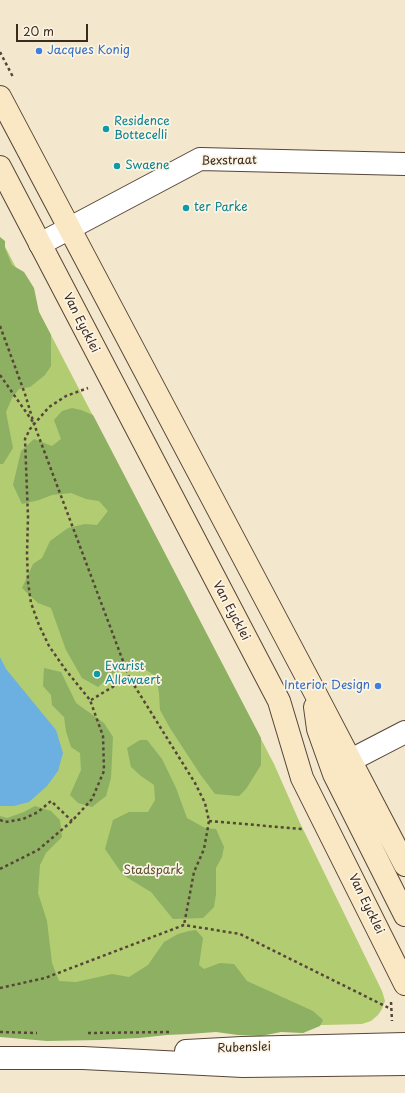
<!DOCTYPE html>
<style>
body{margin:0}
#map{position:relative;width:405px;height:1093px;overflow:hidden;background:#f3e8cd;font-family:"Playpen Sans",sans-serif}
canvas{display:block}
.scale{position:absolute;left:16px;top:24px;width:72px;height:18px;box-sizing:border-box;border:2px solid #3b2a1e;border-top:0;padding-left:5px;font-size:12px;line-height:14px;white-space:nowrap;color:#3b2a1e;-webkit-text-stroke:3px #fcf5e5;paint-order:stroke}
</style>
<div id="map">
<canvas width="405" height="1093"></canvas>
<div class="scale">20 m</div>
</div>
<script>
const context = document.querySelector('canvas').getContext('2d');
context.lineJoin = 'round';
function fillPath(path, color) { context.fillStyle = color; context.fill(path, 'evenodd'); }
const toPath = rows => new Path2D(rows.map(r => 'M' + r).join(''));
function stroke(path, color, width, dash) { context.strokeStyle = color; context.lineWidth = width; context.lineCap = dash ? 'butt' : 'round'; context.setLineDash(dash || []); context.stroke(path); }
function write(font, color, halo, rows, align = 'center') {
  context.font = font + ' "Playpen Sans",sans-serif'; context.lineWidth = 3.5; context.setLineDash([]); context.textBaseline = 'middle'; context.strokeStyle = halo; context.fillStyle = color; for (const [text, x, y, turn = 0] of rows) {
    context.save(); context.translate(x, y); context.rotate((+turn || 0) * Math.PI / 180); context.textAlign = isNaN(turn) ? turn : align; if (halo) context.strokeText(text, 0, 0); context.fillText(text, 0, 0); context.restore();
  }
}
const green = toPath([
 [0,237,274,764,300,823,382,991,385,1001,382,1009,378,1015,371,1021,362,1024,325,1025,0,1025]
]);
const forest = toPath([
 [0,237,5,241,5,248,12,265,24,272,34,288,39,312,51,335,51,366,45,375,30,387,19,389,12,398,6,412,13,448,3,464,0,464],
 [72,408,81,410,93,415,261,738,261,765,246,789,239,796,215,794,200,774,170,728,160,710,159,693,156,676,134,663,114,673,98,687,82,678,66,650,51,608,38,603,22,588,33,564,42,558,50,541,68,528,85,524,97,525,108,511,99,501,86,499,71,493,52,495,39,500,22,504,13,485,21,451,34,439,52,446,61,439,54,420,62,411],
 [44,668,61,672,76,703,104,723,113,737,111,778,106,796,92,807,78,803,70,795,81,770,80,753,71,747,66,731,64,717,52,705,51,695,43,686],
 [140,740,147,740,162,759,176,788,187,818,205,828,216,829,224,847,222,857,216,868,216,894,214,907,203,918,173,919,151,892,123,875,105,849,113,820,129,812,148,812,155,800,154,785,141,776,131,767,127,748],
 [35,806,51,811,60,820,62,837,46,853,40,865,38,893,47,921,52,963,59,981,76,982,112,974,129,977,148,965,164,942,178,934,189,931,196,930,203,938,199,965,204,969,220,963,234,964,247,981,313,1011,323,1020,320,1026,303,1033,281,1032,261,1036,238,1035,216,1032,189,1034,167,1035,139,1038,99,1040,47,1041,0,1037,0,816,7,818,24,812]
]);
const water = toPath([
 [0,657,6,669,56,730,63,753,58,771,47,786,29,802,14,806,0,806]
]);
const path = toPath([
 [0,52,13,77],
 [0,326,25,394,34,424,129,677,195,783,205,803,209,821,204,849,194,872,184,925],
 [0,375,33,422],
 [91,700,129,677],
 [0,820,5,822,23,819,38,812,51,801,72,821],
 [209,821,302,829],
 [0,869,38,850,72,821,92,799,104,771,103,736,90,700,65,669,49,646,39,625,31,603,28,582,27,554,28,517,25,439,30,429,49,407,66,396,88,388],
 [0,988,45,978,184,925,240,934,391,1009],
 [391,1002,392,1021],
 [0,1032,37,1033],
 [88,1033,171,1032]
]);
const minor = toPath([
 [40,244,200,159,405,164],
 [351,760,405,732]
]);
const tertiary = toPath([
 [186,1051,242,1048,405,1044],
 [0,1058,83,1058,243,1066,405,1064]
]);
const secondary = toPath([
 [0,97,311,685,405,865],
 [0,167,279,701,302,778,405,984],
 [315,707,318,729,334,774,405,915]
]);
const markers = [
 [39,51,4,"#3f7fe0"],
 [106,129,4,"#0f9aa8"],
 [117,166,4,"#0f9aa8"],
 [186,208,4,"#0f9aa8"],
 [97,674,4,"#0f9aa8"],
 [378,686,4,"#3f7fe0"]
];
const shopNames = [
 ["Jacques Konig",47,51],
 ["Interior Design",370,686,"right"]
];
const cultureNames = [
 ["Residence",114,122],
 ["Bottecelli",114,136],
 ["Swaene",125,166],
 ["ter Parke",194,208],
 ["Evarist",105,667],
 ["Allewaert",105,681]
];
const streetNames = [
 ["Bexstraat",229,161,-1],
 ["Van Eycklei",81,323,63],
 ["Van Eycklei",231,611,62],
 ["Van Eycklei",366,904,64],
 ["Rubenslei",244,1048,-2]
];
const parkNames = [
 ["Stadspark",153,871]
];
fillPath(green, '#b2cc71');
fillPath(forest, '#8db063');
fillPath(water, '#6bb0e1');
stroke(minor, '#574638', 24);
stroke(tertiary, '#574638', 24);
stroke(secondary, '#574638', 24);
stroke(path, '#574638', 2.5, [3, 3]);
stroke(minor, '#fff', 22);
stroke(tertiary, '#fff', 22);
stroke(secondary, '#fae7c3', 22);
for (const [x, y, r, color] of markers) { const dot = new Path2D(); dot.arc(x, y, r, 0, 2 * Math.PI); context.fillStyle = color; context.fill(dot); stroke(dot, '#fcf5e5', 1.5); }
write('12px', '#366cbe', '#fcf5e5', shopNames, 'left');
write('12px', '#0d838f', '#fcf5e5', cultureNames, 'left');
write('12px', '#3b2a1e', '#fcf5e5', streetNames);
write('12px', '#595233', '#fcf5e5', parkNames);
</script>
